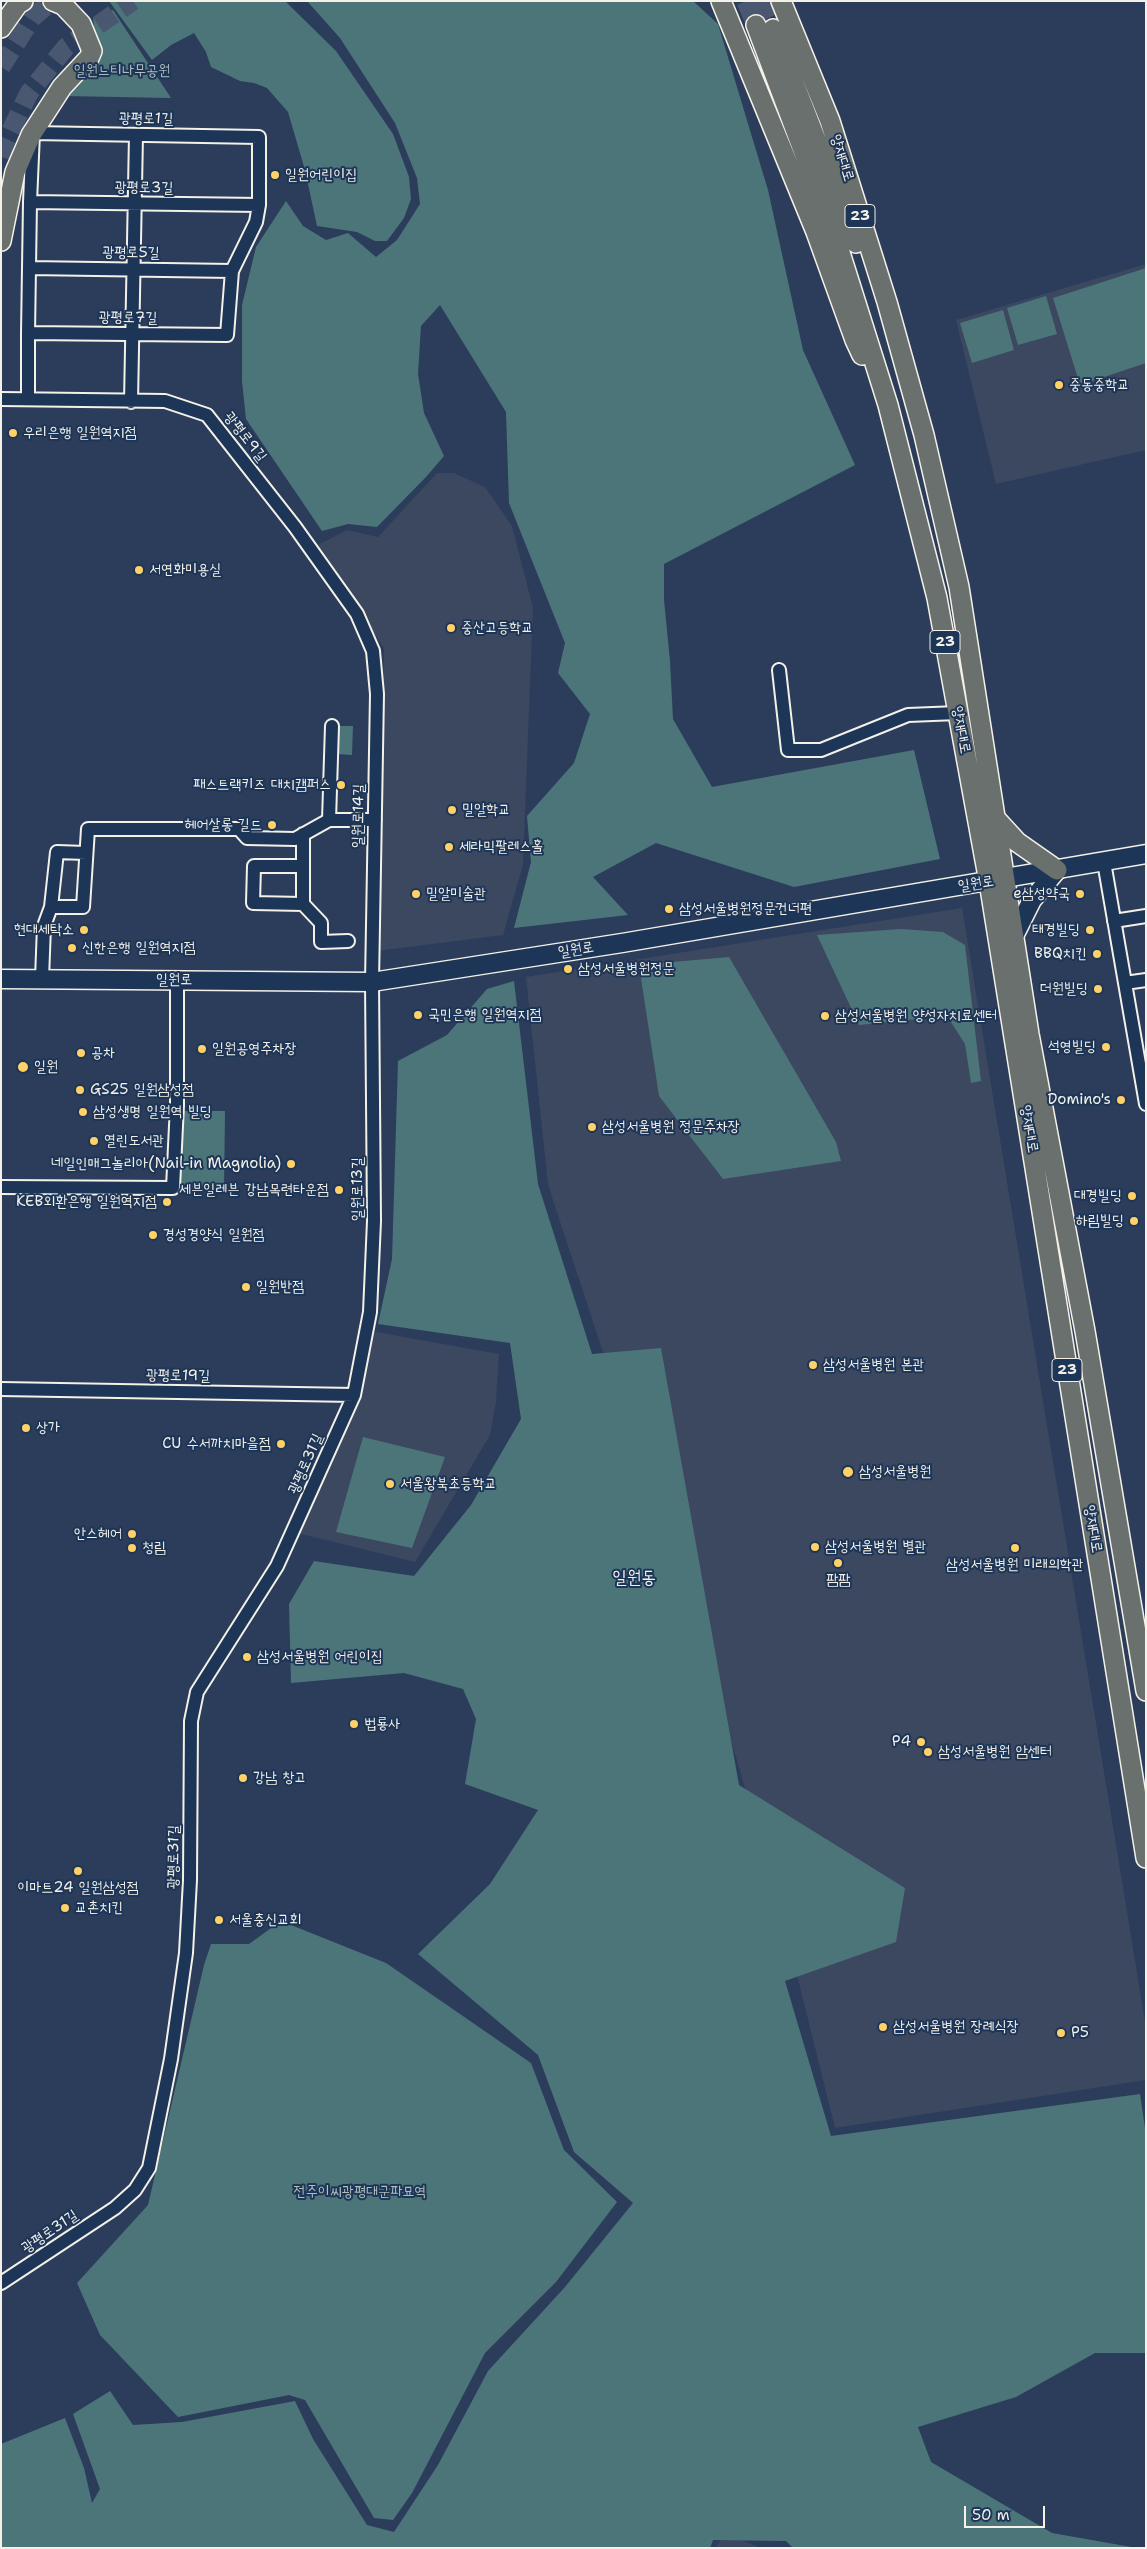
<!DOCTYPE html>
<meta charset="utf-8">
<style>
body{margin:0}
#map{position:relative;width:1147px;height:2549px;overflow:hidden;background:#2b3d5b;font-family:"Shantell Sans",sans-serif}
canvas{display:block}
.frame{position:absolute;inset:0;border:2px solid #f4f1e8;pointer-events:none}
.scale{position:absolute;left:964px;top:2506px;width:81px;height:22px;box-sizing:border-box;border:2px solid #f4f1e8;border-top:0;padding-left:6px;font-size:15px;line-height:18px;white-space:nowrap;color:#f4f1e8;-webkit-text-stroke:4px #1d3557;paint-order:stroke}
</style>
<div id="map">
<canvas width="1147" height="2549"></canvas>
<div class="frame"></div>
<div class="scale">50 m</div>
</div>
<script>
const context = document.querySelector('canvas').getContext('2d');
context.lineJoin = 'round';
function fillPath(path, color) { context.fillStyle = color; context.fill(path, 'evenodd'); }
const toPath = rows => new Path2D(rows.map(r => 'M' + r).join(''));
function stroke(path, color, width, dash) { context.strokeStyle = color; context.lineWidth = width; context.lineCap = dash ? 'butt' : 'round'; context.setLineDash(dash || []); context.stroke(path); }
function write(font, color, halo, rows, align = 'center') {
  context.font = font + ' "Shantell Sans","Poor Story",sans-serif'; context.lineWidth = 4; context.setLineDash([]); context.textBaseline = 'middle'; context.strokeStyle = halo; context.fillStyle = color; for (const [text, x, y, turn = 0] of rows) {
    context.save(); context.translate(x, y); context.rotate((+turn || 0) * Math.PI / 180); context.textAlign = isNaN(turn) ? turn : align; if (halo) context.strokeText(text, 0, 0); context.fillText(text, 0, 0); context.restore();
  }
}
const built = toPath([
 [1146,264,1146,450,996,484,956,320],
 [437,473,454,473,485,487,512,526,533,608,523,865,503,935,377,951,384,648,314,547,347,530,378,537],
 [962,908,1146,2027,1146,2080,835,2128,794,1963,737,1760,548,1185,526,977],
 [371,1331,499,1354,496,1402,490,1435,415,1562,297,1533],
 [726,2533,760,2548,715,2548]
]);
const green = toPath([
 [109,1,285,1,336,51,393,134,409,177,411,199,404,218,387,241,375,241,357,232,317,226,305,170,288,112,267,88,254,83,240,81,211,67,206,52,194,33,171,45,152,60],
 [307,1,693,1,718,24,768,190,803,350,855,465,664,564,664,600,670,661,673,719,712,787,914,750,940,859,794,887,656,843,593,877,628,915,514,928,531,862,527,816,574,763,590,714,558,673,565,643,509,503,506,412,440,305,421,326,418,374,424,413,444,456,426,477,377,527,348,524,322,531,246,419,242,381,242,305,256,247,286,201,303,226,326,240,348,233,376,257,397,240,420,204,417,178,395,123,340,38],
 [113,10,171,98,65,96,98,59,93,18],
 [1146,268,1146,363,1080,385,1053,298],
 [1046,296,1057,334,1018,345,1007,308],
 [1003,310,1014,350,972,363,960,323],
 [337,726,353,726,352,755,336,754],
 [901,929,943,932,965,945,981,1081,971,1083,965,1044,947,1016,859,1025,817,935],
 [729,957,836,1142,841,1161,723,1179,659,1096,639,965],
 [514,981,538,1184,592,1354,661,1348,739,1785,905,1888,896,1942,785,1981,831,2136,1140,2094,1146,2135,1146,2353,1095,2353,1016,2397,918,2427,931,2462,1052,2533,1137,2548,793,2548,786,2541,713,2540,710,2548,1,2548,1,2444,65,2418,84,2468,92,2503,100,2489,73,2414,110,2391,133,2425,182,2422,295,2401,313,2439,367,2525,394,2532,438,2465,488,2371,565,2287,633,2203,574,2152,538,2055,418,1954,490,1884,538,1810,465,1784,476,1719,463,1689,404,1673,291,1683,289,1604,314,1561,414,1576,471,1505,521,1419,510,1343,378,1324,392,1259,398,1061,447,1035,487,989],
 [181,1111,225,1111,224,1190,179,1191],
 [363,1437,445,1457,412,1548,336,1532],
 [281,1921,386,1963,531,2063,564,2150,617,2202,556,2282,485,2353,412,2493,393,2520,374,2518,305,2400,289,2395,178,2417,100,2335,77,2283,148,2205,204,1965,211,1944,249,1944]
]);
const primaryTunnel = toPath([
 [746,1,756,25],
 [760,1,773,29],
 [1,67,32,18,52,1],
 [1,157,5,143,29,93,66,47,133,1]
]);
const street = toPath([
 [30,202,259,205],
 [29,268,232,271],
 [28,333,227,335,232,271,256,222,259,205,259,137,33,133,30,202,28,333,28,399],
 [1,399,165,401,207,415,295,527,357,614,373,651,377,694,372,982,374,1221,370,1312,354,1395,277,1566,197,1692,191,1721,190,1880,186,1953,171,2059,149,2168,135,2190,115,2208,1,2283],
 [131,402,136,135],
 [779,670,788,750,821,750,908,715,958,713],
 [329,820,332,726],
 [1104,862,1146,1104],
 [303,866,254,866,253,903,303,904,303,834],
 [303,904,321,923,321,942,348,941],
 [51,907,57,852,86,853],
 [1114,921,1146,916],
 [42,979,44,926,51,907,83,907,88,829,239,829,247,838,295,839,329,820,375,820],
 [1125,983,1146,980],
 [1,1187,173,1188,177,1105,177,981],
 [1,1389,354,1395]
]);
const secondary = toPath([
 [1013,938,1032,900,1057,870],
 [1,979,372,982,622,943,1146,854]
]);
const primary = toPath([
 [721,1,816,232,855,340,862,355],
 [781,1,830,121,887,302,924,435,959,587,1029,1034,1085,1331,1146,1691],
 [756,25,832,227,888,405,937,598,989,882,1146,1858],
 [1,28,18,4,23,1],
 [773,29,856,243],
 [1,241,15,172,31,135,62,87,89,58,92,51,81,24,63,5,53,1],
 [995,818,1017,842,1057,870]
]);
const markers = [
 [275,175,5,"#ffd166"],
 [1059,385,5,"#ffd166"],
 [13,433,5,"#ffd166"],
 [139,570,5,"#ffd166"],
 [451,628,5,"#ffd166"],
 [341,785,5,"#ffd166"],
 [452,810,5,"#ffd166"],
 [272,825,5,"#ffd166"],
 [449,847,5,"#ffd166"],
 [416,894,5,"#ffd166"],
 [1080,894,5,"#ffd166"],
 [669,909,5,"#ffd166"],
 [84,930,5,"#ffd166"],
 [1090,930,5,"#ffd166"],
 [72,948,5,"#ffd166"],
 [1097,954,5,"#ffd166"],
 [568,969,5,"#ffd166"],
 [1098,989,5,"#ffd166"],
 [418,1015,5,"#ffd166"],
 [825,1016,5,"#ffd166"],
 [1106,1047,5,"#ffd166"],
 [202,1049,5,"#ffd166"],
 [81,1053,5,"#ffd166"],
 [23,1067,6,"#ffd166"],
 [80,1090,5,"#ffd166"],
 [1121,1100,5,"#ffd166"],
 [83,1112,5,"#ffd166"],
 [592,1127,5,"#ffd166"],
 [94,1141,5,"#ffd166"],
 [291,1164,5,"#ffd166"],
 [339,1190,5,"#ffd166"],
 [1132,1196,5,"#ffd166"],
 [167,1202,5,"#ffd166"],
 [1134,1221,5,"#ffd166"],
 [153,1235,5,"#ffd166"],
 [246,1287,5,"#ffd166"],
 [813,1365,5,"#ffd166"],
 [26,1428,5,"#ffd166"],
 [281,1444,5,"#ffd166"],
 [848,1472,6,"#ffd166"],
 [390,1484,5,"#ffd166"],
 [132,1534,5,"#ffd166"],
 [815,1547,5,"#ffd166"],
 [132,1548,5,"#ffd166"],
 [1015,1548,5,"#ffd166"],
 [838,1563,5,"#ffd166"],
 [247,1657,5,"#ffd166"],
 [354,1724,5,"#ffd166"],
 [921,1742,5,"#ffd166"],
 [928,1752,5,"#ffd166"],
 [243,1778,5,"#ffd166"],
 [78,1871,5,"#ffd166"],
 [65,1908,5,"#ffd166"],
 [219,1920,5,"#ffd166"],
 [883,2027,5,"#ffd166"],
 [1061,2033,5,"#ffd166"]
];
const shields = [
 [860,216,30],
 [945,642,30],
 [1067,1370,30]
];
const shieldNames = [
 ["23",860,216],
 ["23",945,642],
 ["23",1067,1370]
];
const parkNames = [
 ["일원느티나무공원",122,71],
 ["전주이씨광평대군파묘역",360,2192]
];
const streetNames = [
 ["광평로1길",146,119,1],
 ["양재대로",842,158,73],
 ["광평로3길",144,188,1],
 ["광평로5길",131,253,1],
 ["광평로7길",128,318,1],
 ["광평로9길",245,437,52],
 ["양재대로",961,730,80],
 ["일원로14길",359,816,-89],
 ["일원로",976,884,-9],
 ["일원로",576,950,-9],
 ["일원로",174,980],
 ["양재대로",1029,1129,81],
 ["일원로13길",358,1189,-90],
 ["광평로19길",178,1376,1],
 ["광평로31길",306,1464,-66],
 ["양재대로",1093,1529,81],
 ["광평로31길",174,1857,-89],
 ["광평로31길",50,2232,-34]
];
const poiNames = [
 ["일원어린이집",285,175],
 ["중동중학교",1069,385],
 ["우리은행 일원역지점",23,433],
 ["서연화미용실",149,570],
 ["중산고등학교",461,628],
 ["패스트랙키즈 대치캠퍼스",331,785,"right"],
 ["밀알학교",462,810],
 ["헤어살롱 길드",262,825,"right"],
 ["세라믹팔레스홀",459,847],
 ["밀알미술관",426,894],
 ["e삼성약국",1070,894,"right"],
 ["삼성서울병원정문건너편",679,909],
 ["현대세탁소",74,930,"right"],
 ["태경빌딩",1080,930,"right"],
 ["신한은행 일원역지점",82,948],
 ["BBQ치킨",1087,954,"right"],
 ["삼성서울병원정문",578,969],
 ["더원빌딩",1088,989,"right"],
 ["국민은행 일원역지점",428,1015],
 ["삼성서울병원 양성자치료센터",835,1016],
 ["석영빌딩",1096,1047,"right"],
 ["일원공영주차장",212,1049],
 ["공차",91,1053],
 ["일원",34,1067],
 ["GS25 일원삼성점",90,1090],
 ["Domino's",1111,1100,"right"],
 ["삼성생명 일원역 빌딩",93,1112],
 ["삼성서울병원 정문주차장",602,1127],
 ["열린도서관",104,1141],
 ["네일인매그놀리아(Nail-in Magnolia)",281,1164,"right"],
 ["세븐일레븐 강남목련타운점",329,1190,"right"],
 ["대경빌딩",1122,1196,"right"],
 ["KEB외환은행 일원역지점",157,1202,"right"],
 ["하림빌딩",1124,1221,"right"],
 ["경성경양식 일원점",163,1235],
 ["일원반점",256,1287],
 ["삼성서울병원 본관",823,1365],
 ["상가",36,1428],
 ["CU 수서까치마을점",271,1444,"right"],
 ["삼성서울병원",859,1472],
 ["서울왕북초등학교",400,1484],
 ["안스헤어",122,1534,"right"],
 ["삼성서울병원 별관",825,1547],
 ["청림",142,1548],
 ["삼성서울병원 미래의학관",1015,1565,"center"],
 ["팜팜",838,1580,"center"],
 ["삼성서울병원 어린이집",257,1657],
 ["법룡사",364,1724],
 ["P4",911,1742,"right"],
 ["삼성서울병원 암센터",938,1752],
 ["강남 창고",253,1778],
 ["이마트24 일원삼성점",78,1888,"center"],
 ["교촌치킨",75,1908],
 ["서울충신교회",229,1920],
 ["삼성서울병원 장례식장",893,2027],
 ["P5",1071,2033]
];
const quarterNames = [
 ["일원동",634,1578]
];
fillPath(built, '#3c4760');
fillPath(green, '#4c757a');
stroke(primaryTunnel, '#495870', 19, [19, 9]);
stroke(street, '#f4f1e8', 16);
stroke(secondary, '#f4f1e8', 21);
stroke(primary, '#f4f1e8', 22);
stroke(street, '#1d3557', 12);
stroke(secondary, '#1d3557', 18);
stroke(primary, '#6a706d', 19);
for (const [x, y, r, color] of markers) { const dot = new Path2D(); dot.arc(x, y, r, 0, 2 * Math.PI); context.fillStyle = color; context.fill(dot); stroke(dot, '#1d3557', 2); }
for (const [x, y, w] of shields) { const box = new Path2D(); box.roundRect(x - w / 2, y - 11.5, w, 23, 4); context.fillStyle = '#1d3557'; context.fill(box); stroke(box, '#f4f1e8', 1); }
write('bold 14px', '#f4f1e8', null, shieldNames);
write('15px', '#b1bfbc', '#1d3557', parkNames);
write('15px', '#f4f1e8', '#1d3557', streetNames);
write('15px', '#f4f1e8', '#1d3557', poiNames, 'left');
write('18px', '#f4f1e8', '#1d3557', quarterNames);
</script>
